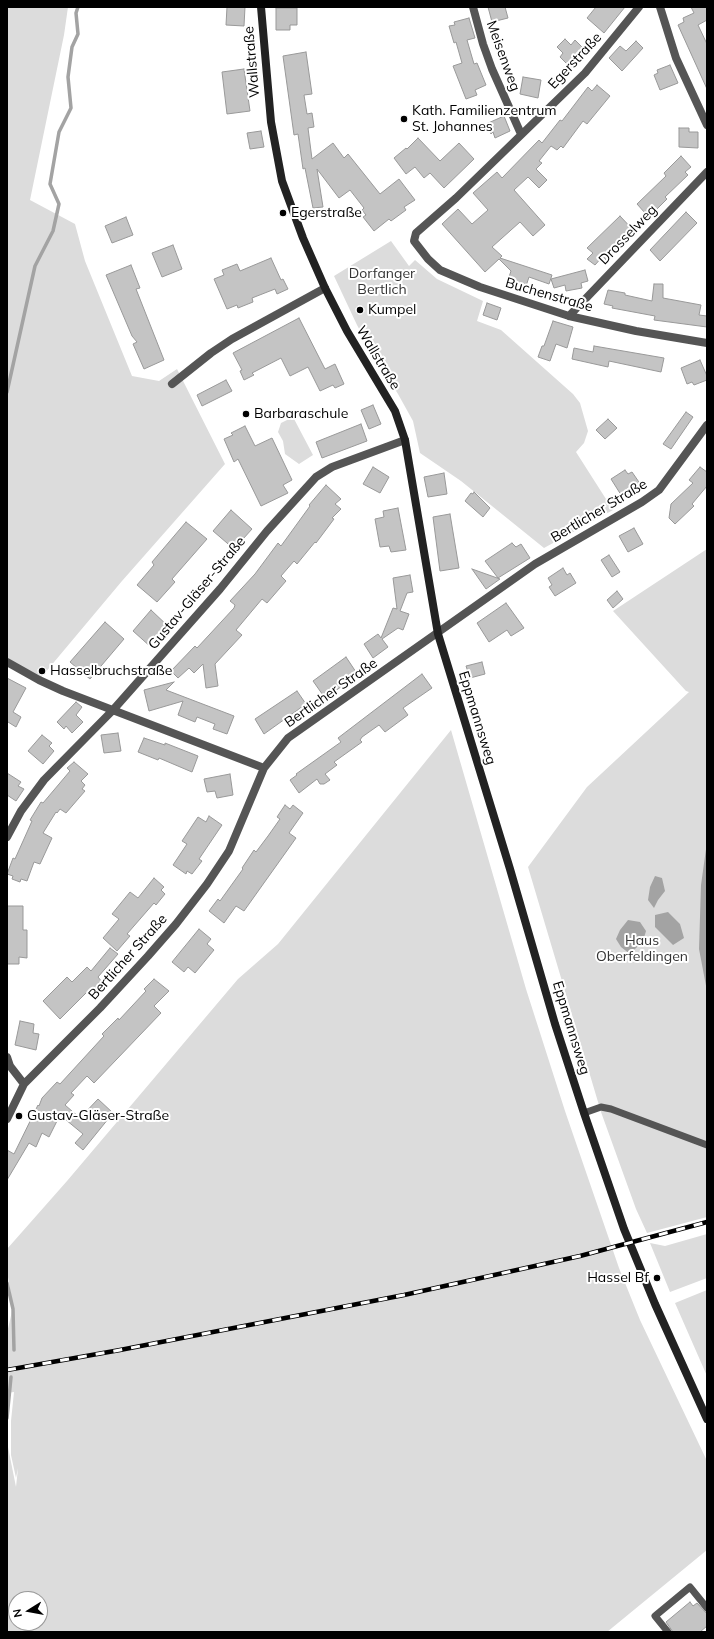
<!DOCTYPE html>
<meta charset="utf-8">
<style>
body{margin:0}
#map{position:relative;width:714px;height:1639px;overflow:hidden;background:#fff;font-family:Mulish,sans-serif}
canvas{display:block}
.frame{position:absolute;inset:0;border:8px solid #000;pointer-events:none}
.north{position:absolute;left:8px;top:1591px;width:40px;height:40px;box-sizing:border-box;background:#fff;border:1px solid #999;border-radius:50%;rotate:259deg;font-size:11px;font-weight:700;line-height:16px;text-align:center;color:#000}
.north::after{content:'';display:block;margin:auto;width:14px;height:18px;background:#000;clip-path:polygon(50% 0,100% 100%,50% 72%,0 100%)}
</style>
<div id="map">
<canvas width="714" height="1639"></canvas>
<div class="frame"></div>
<div class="north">N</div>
</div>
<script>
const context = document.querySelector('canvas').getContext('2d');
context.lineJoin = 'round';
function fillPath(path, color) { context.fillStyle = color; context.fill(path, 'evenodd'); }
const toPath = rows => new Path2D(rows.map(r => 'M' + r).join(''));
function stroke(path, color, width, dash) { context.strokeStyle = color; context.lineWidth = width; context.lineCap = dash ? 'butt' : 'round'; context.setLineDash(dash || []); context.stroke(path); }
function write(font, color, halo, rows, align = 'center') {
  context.font = font + ' Mulish,sans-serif'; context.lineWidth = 4; context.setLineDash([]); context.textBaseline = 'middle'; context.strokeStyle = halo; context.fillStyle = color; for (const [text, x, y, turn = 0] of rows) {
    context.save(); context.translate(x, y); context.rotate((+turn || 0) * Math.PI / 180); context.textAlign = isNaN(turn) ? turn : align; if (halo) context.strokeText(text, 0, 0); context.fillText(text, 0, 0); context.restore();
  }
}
const green = toPath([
 [7,7,68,7,64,35,30,200,75,224,85,261,132,376,159,381,177,369,225,464,122,581,39,680,7,660],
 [391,241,409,266,415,260,437,279,483,301,477,321,501,330,573,394,580,403,588,431,584,443,576,452,613,510,544,548,461,481,420,453,413,421,398,394,375,358,357,325,334,276],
 [293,417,313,455,299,464,285,454,283,441,278,432,281,423],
 [707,549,707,1217,647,1233,636,1209,601,1112,528,867,587,787,689,692,686,691,613,611],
 [451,730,526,989,565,1111,619,1268,640,1320,707,1461,707,1550,607,1632,7,1632,7,1442,16,1487,18,1468,16,1478,11,1455,11,1421,14,1392,7,1393,7,1333,13,1307,7,1271,7,1249,67,1181,238,979,278,944],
 [16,1599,40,1599,40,1623,16,1623],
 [707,1234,707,1278,670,1292,650,1243,665,1246],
 [707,1290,707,1376,675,1303]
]);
const water = toPath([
 [707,842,707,991,699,949,701,885],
 [655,876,662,878,665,891,658,900,654,908,648,900,650,887],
 [668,912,680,924,684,938,673,945,655,927,655,915],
 [628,920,640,922,646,931,643,941,630,954,621,947,616,939,620,930]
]);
const stream = toPath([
 [7,392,35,266,53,231,59,204,50,184,59,132,71,108,68,77,72,47,78,34,76,13,78,7],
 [7,1283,13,1309,14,1350],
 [7,1418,11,1377]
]);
const building = toPath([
 [227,7,245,7,244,26,226,25,227,7],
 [488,7,505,7,508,18,492,22,488,7],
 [596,7,625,7,604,33,587,18,596,7],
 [691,7,707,7,707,20,698,25,707,44,707,89,678,25,684,22,683,18,694,13,691,7],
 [276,8,297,8,297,25,290,25,290,30,276,30,276,8],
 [469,18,475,38,467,40,474,64,477,63,486,85,475,90,477,95,466,99,453,66,462,63,456,42,454,43,449,26,455,25,454,22,469,18],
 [565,39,571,45,575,40,586,51,571,68,560,57,563,53,557,47,565,39],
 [636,41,643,48,622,71,609,58,620,46,626,51,636,41],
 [306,52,312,94,304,95,307,114,312,113,314,127,308,128,312,159,333,143,344,158,348,154,380,194,399,179,415,200,404,207,406,210,391,221,389,219,374,231,363,217,366,215,362,210,364,208,350,190,339,198,317,169,323,207,313,208,305,168,303,169,298,134,294,135,283,56,306,52],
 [670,65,678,83,660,90,654,75,658,73,657,70,670,65],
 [244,69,250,111,227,114,222,72,244,69],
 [523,77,541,80,538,98,520,94,523,77],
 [597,85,610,96,587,124,583,121,563,148,561,146,557,150,551,146,539,161,542,163,536,169,547,180,539,188,528,177,514,190,545,225,533,236,520,222,492,247,502,256,500,258,552,275,549,284,529,277,526,286,508,280,511,271,499,259,485,272,442,224,458,209,472,224,488,210,473,193,497,172,502,178,539,140,542,143,560,120,562,121,588,87,592,91,597,85],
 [504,116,510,131,495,138,493,132,491,134,486,124,504,116],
 [679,128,689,128,689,132,698,132,698,148,679,147,679,128],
 [261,131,264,147,250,149,247,133,261,131],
 [418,138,440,161,459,143,474,159,444,188,430,173,424,178,415,167,406,174,394,158,406,148,407,149,418,138],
 [681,156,691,167,685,172,688,175,665,197,667,199,656,210,652,206,645,213,637,204,666,176,664,173,681,156],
 [686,212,697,223,660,261,650,250,686,212],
 [620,216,635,232,606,260,603,256,595,265,587,259,593,253,587,248,620,216],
 [126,217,133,235,112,243,105,226,126,217],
 [173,245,182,269,162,277,152,253,173,245],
 [271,258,281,280,283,279,288,289,277,294,275,289,252,298,253,302,238,308,237,305,227,309,214,279,224,275,222,270,237,264,240,271,271,258],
 [131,265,140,288,136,289,164,360,144,369,133,344,137,342,132,336,106,275,131,265],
 [585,270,588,281,581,283,582,288,566,291,565,285,554,288,551,279,585,270],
 [654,284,663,284,663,298,701,305,699,315,707,316,707,327,654,320,655,316,612,308,613,306,604,304,608,290,625,293,625,295,652,301,654,284],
 [487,303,501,308,497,320,483,315,487,303],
 [299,318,325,369,335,364,344,384,335,388,333,385,320,391,308,367,290,376,281,358,252,373,254,375,244,380,240,371,242,370,233,353,299,318],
 [553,321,573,327,567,348,556,344,550,361,538,357,542,346,544,346,553,321],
 [594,346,664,358,661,372,609,361,608,367,572,359,574,348,593,352,594,346],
 [700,360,707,376,707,380,694,385,692,382,687,384,681,368,700,360],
 [226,380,232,391,202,406,197,395,226,380],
 [373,405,381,424,369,429,361,410,373,405],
 [686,412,693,417,671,449,663,444,686,412],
 [608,419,617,428,605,439,596,430,608,419],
 [361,424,367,441,322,458,316,442,361,424],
 [245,426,255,446,272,438,292,480,283,485,288,493,261,506,238,459,234,462,224,439,233,435,231,433,245,426],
 [373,467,389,477,380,493,363,484,373,467],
 [700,467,707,472,707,486,692,504,694,506,675,524,669,518,671,504,693,483,689,480,700,467],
 [625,470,628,474,632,472,641,485,623,498,611,479,625,470],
 [444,473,447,494,428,497,424,477,444,473],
 [326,485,341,499,335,504,341,509,332,518,334,519,316,543,315,542,297,564,294,561,281,576,286,581,267,603,262,599,236,630,242,635,215,664,218,686,206,688,203,664,194,673,189,668,178,678,171,671,195,646,197,648,234,608,235,605,230,601,255,574,278,543,281,546,310,506,309,505,326,485],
 [474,492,490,508,483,517,465,501,471,493,473,494,474,492],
 [398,508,406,550,391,552,389,546,380,547,375,519,384,517,383,511,398,508],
 [231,510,252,529,234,549,213,531,231,510],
 [450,514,459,568,440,571,433,517,450,514],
 [186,522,207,539,172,579,175,582,157,602,137,585,154,565,152,562,186,522],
 [634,528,643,544,628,552,619,536,634,528],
 [512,543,516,547,521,544,530,558,498,578,485,561,512,543],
 [609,555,620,572,612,577,601,560,609,555],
 [563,568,567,575,570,573,576,583,555,596,549,587,552,585,548,578,563,568],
 [472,569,500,579,486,589,472,569],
 [410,575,413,592,407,593,400,611,409,614,403,630,398,628,382,639,388,647,373,658,364,644,378,634,381,638,393,608,397,609,393,578,410,575],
 [617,591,623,599,613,608,607,600,617,591],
 [506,603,524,628,511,636,507,630,489,642,477,623,506,603],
 [151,610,170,628,152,648,133,631,151,610],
 [105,622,124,639,90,679,70,662,105,622],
 [346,657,358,675,325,698,313,681,346,657],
 [482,662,485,674,470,678,466,666,482,662],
 [422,674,432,688,403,708,408,715,385,732,379,725,362,737,360,740,362,742,334,762,337,765,325,774,330,780,324,784,320,784,317,779,299,793,290,780,297,775,296,774,341,742,338,738,422,674],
 [7,678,26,688,13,712,21,717,16,727,8,722,7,723,7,678],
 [174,682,166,690,234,716,227,734,213,729,215,724,197,717,195,722,178,715,183,701,149,711,144,690,174,682],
 [297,691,306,704,264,734,255,719,297,691],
 [76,702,82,707,76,715,83,722,72,733,66,726,64,729,57,722,76,702],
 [118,733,121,751,104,753,101,735,118,733],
 [42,735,52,743,49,746,54,751,43,764,28,751,42,735],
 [144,738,165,745,165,743,198,756,192,772,159,758,158,760,138,752,144,738],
 [74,762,88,774,81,781,85,785,82,789,85,791,66,813,60,809,57,813,56,812,43,833,52,838,40,864,34,862,27,881,21,879,20,882,12,879,13,876,7,874,13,858,15,859,32,821,30,820,41,802,43,803,70,771,67,768,74,762],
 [7,773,21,782,18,786,24,789,16,801,7,795,7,773],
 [230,774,233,795,217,798,215,791,207,792,204,779,230,774],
 [285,805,290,809,293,805,303,813,289,833,296,838,244,911,236,906,224,923,209,911,218,899,220,901,243,869,242,868,254,850,256,852,268,836,280,819,277,817,285,805],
 [209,816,222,825,199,859,202,861,192,874,187,871,186,874,173,865,187,844,182,841,198,817,206,822,209,816],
 [154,878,164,887,161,890,165,894,156,905,154,903,127,934,130,936,117,951,103,938,119,919,112,914,130,892,138,898,154,878],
 [7,906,23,906,23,930,27,930,27,958,19,957,19,964,7,964,7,906],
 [199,929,211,939,207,944,214,950,195,973,188,967,184,972,172,962,199,929],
 [110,948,118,954,98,977,102,982,90,993,88,991,60,1019,43,1001,67,977,72,982,87,967,91,971,110,948],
 [154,979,169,991,154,1006,161,1013,94,1083,87,1076,71,1093,74,1095,65,1105,80,1118,98,1099,113,1113,83,1150,75,1143,83,1134,60,1115,49,1137,42,1133,36,1147,29,1143,7,1180,7,1150,14,1154,38,1105,39,1106,42,1098,57,1082,60,1084,104,1036,102,1034,118,1018,119,1020,146,991,144,989,154,979],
 [20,1021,34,1024,33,1033,39,1034,36,1050,15,1045,20,1021],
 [690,1602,693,1606,697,1603,707,1614,707,1626,700,1632,673,1632,666,1622,690,1602]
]);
const lane = toPath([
 [584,1113,601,1107,611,1109,707,1145],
 [668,1632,655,1616,690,1587,707,1608]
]);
const street = toPath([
 [473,7,483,44,492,69,521,134],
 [639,7,585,73,456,198,416,233,414,241,428,259,440,270,480,287,569,316,636,331,707,343],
 [660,7,676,58,707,125],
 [569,316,707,172],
 [172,384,211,353,232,339,325,288],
 [7,662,39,680,63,691,264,768],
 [7,837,21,811,44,780,113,710,220,589,267,531,316,477,332,467,405,440],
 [7,1057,10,1066,24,1084],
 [7,1119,24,1084,100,1008,148,956,176,924,207,884,229,851,264,768,288,738,535,564,642,502,659,490,707,425]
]);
const secondary = toPath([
 [261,7,271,122,282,181,303,238,325,288,347,331,395,411,405,440,438,634,510,869,555,1024,584,1113,624,1229,655,1304,707,1419]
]);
const rail = toPath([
 [7,1370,120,1350,404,1295,580,1256,707,1222]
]);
const markers = [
 [404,119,4,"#000"],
 [283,213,4,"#000"],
 [360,310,4,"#000"],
 [246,414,4,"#000"],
 [42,671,4,"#000"],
 [19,1116,4,"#000"],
 [657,1278,4,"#000"]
];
const streetNames = [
 ["Meisenweg",503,56,70],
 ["Egerstraße",575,61,-47],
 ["Wallstraße",252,62,-95],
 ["Drosselweg",628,235,-46],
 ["Buchenstraße",549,295,16],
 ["Wallstraße",378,358,59],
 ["Bertlicher Straße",599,511,-31],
 ["Gustav-Gläser-Straße",197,593,-50],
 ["Bertlicher Straße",331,693,-35],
 ["Eppmannsweg",477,718,73],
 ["Bertlicher Straße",128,957,-48],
 ["Eppmannsweg",571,1028,73]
];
const poiNames = [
 ["Kath. Familienzentrum",412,111],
 ["St. Johannes",412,127],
 ["Egerstraße",291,213],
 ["Kumpel",368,310],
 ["Barbaraschule",254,414],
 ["Hasselbruchstraße",50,671],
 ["Gustav-Gläser-Straße",27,1116],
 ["Hassel Bf",649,1278,"right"]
];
const parkNames = [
 ["Dorfanger",382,274],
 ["Bertlich",382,290],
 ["Haus",642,941],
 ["Oberfeldingen",642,957]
];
fillPath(green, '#dcdcdc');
fillPath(water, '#a3a3a3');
stroke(stream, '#a3a3a3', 3.5);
fillPath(building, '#c4c4c4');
stroke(building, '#999', 1);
stroke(lane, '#555', 7);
stroke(street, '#555', 8);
stroke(secondary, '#222', 8);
stroke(rail, '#000', 4.5);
stroke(rail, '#fff', 3, [9]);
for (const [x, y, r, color] of markers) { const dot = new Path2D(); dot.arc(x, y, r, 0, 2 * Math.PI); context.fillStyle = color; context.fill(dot); stroke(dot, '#fff', 1.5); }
write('14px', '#000', '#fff', streetNames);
write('14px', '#000', '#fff', poiNames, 'left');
write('14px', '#333', '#fff', parkNames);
</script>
